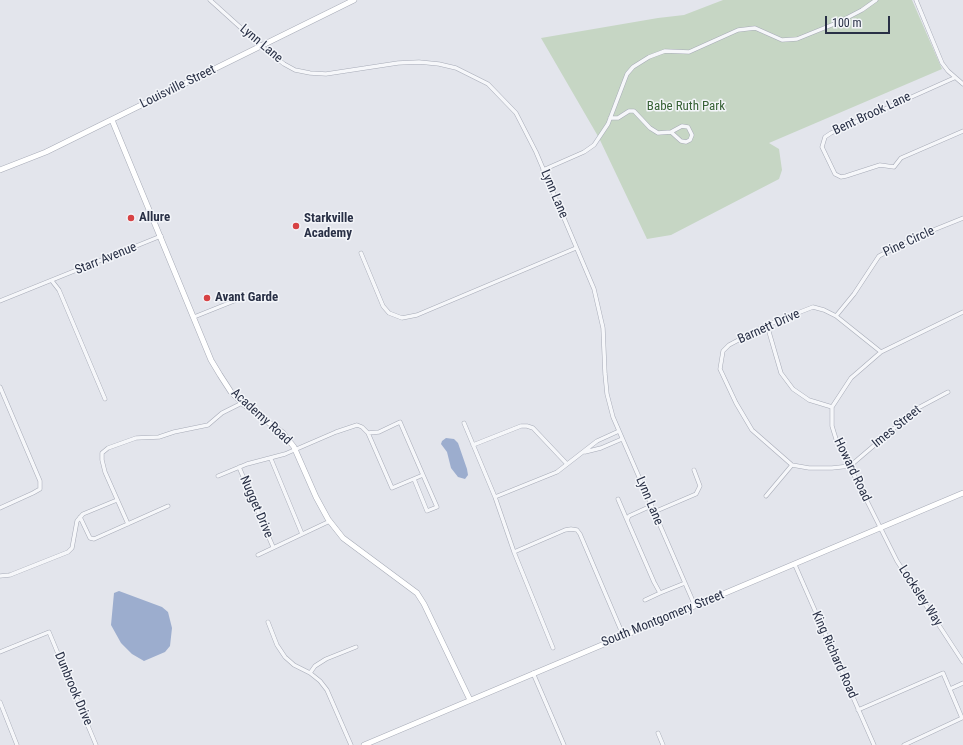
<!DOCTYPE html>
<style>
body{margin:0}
#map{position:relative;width:963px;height:745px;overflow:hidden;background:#e3e5ec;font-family:"Roboto Condensed",sans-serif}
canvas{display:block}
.scale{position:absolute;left:825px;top:16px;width:65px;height:18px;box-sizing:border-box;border:2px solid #293046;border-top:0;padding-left:5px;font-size:12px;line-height:14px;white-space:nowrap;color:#293046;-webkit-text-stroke:3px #f3f5f9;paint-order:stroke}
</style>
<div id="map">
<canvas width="963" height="745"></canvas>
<div class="scale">100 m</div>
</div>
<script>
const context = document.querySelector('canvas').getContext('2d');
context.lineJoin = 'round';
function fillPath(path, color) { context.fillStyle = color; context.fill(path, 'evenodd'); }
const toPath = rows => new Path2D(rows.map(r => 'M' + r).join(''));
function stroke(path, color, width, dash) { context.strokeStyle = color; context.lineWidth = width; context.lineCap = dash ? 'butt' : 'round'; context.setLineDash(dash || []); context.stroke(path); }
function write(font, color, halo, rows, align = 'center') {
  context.font = font + ' "Roboto Condensed",sans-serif'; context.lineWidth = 3; context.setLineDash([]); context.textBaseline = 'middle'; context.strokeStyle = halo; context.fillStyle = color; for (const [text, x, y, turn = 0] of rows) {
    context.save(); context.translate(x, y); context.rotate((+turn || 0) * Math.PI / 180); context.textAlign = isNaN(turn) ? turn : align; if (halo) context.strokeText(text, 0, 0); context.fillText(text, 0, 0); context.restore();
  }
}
const green = toPath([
 [723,0,912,0,942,69,769,143,779,149,782,170,779,179,671,235,647,239,599,138,541,38,658,18,684,15]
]);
const water = toPath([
 [446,438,454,439,458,443,467,469,468,475,465,479,458,477,451,468,447,452,441,444,442,441],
 [119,591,162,607,168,612,172,628,170,646,165,652,144,661,132,654,121,643,111,625,114,593]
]);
const street = toPath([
 [210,0,261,46,284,64,295,70,310,73,326,74,398,63,419,62,439,64,456,68,488,84,516,113,536,152,594,289,603,328,605,374,607,394,613,417,695,606],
 [916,0,942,63,948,71,963,84],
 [954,78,831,133,825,137,822,147,835,174,841,177,846,176,880,165,894,167,901,158,963,131],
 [610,118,618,118,629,111,634,111,650,128,658,133,671,132,681,141,686,142,690,140,692,135,688,127,682,126,671,132],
 [543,170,584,152,594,145,608,124,627,74,633,67,649,57,665,51,689,52,738,30,755,28,782,40,797,39,839,22,862,10,876,0],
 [361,253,383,306,389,313,402,318,417,315,576,248],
 [52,281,59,290,105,399],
 [0,301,161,236],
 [963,312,881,352,851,378,832,407,832,426,836,439,897,561,963,662],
 [836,316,854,294,879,256,916,237,963,218],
 [194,317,234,301],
 [767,325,781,373,793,389,809,400,832,407],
 [881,352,836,316,824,310,813,307,767,325,729,345,723,351,720,369,736,403,752,430,792,465,809,468,832,468,850,466,918,408,948,392],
 [0,387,40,481,40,489,33,493,0,508],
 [464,423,495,497,514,552,553,648],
 [473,445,521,426,527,426,533,428,567,464],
 [585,452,601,448,622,439],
 [271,459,302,534],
 [239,467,273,547],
 [218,476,247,464,285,454,336,432,357,425,362,427,368,433,392,488,423,475,400,422,379,432,368,433],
 [414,479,427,511,437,507,423,475],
 [766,496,792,465],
 [495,497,557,472,597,441,619,431],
 [618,499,627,520],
 [651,506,629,516,627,520,654,582,660,593,685,583],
 [654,512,696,494,700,486,694,470],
 [80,517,90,538,94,539,168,506],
 [128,524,105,472,102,460,102,453,108,448,136,438,159,437,174,432,208,425,222,413,242,403],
 [514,552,565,530,571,529,577,530,580,534,623,635],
 [258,555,330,521],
 [795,565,874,745],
 [0,576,10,575,68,552,72,548,77,521,83,514,117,500],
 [645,600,660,593],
 [268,622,277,645,285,657,294,665,310,673,320,681,327,690,351,745],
 [0,652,49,632,96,745],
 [310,673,315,666,326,659,356,647],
 [533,673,564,745],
 [950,689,963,683],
 [0,702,17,745],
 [858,710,943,673,962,718,904,745],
 [658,733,663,745]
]);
const secondary = toPath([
 [112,120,211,360,220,375,231,392,242,403,283,433,294,447,316,497,328,519,343,538,417,593,424,604,470,700],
 [0,170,46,152,354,0],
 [364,745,963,493]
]);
const markers = [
 [131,218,4,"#d74244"],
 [296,226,4,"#d74244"],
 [207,298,4,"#d74244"]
];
const streetNames = [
 ["Lynn Lane",261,44,40],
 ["Louisville Street",178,87,-26],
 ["Bent Brook Lane",872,114,-25],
 ["Lynn Lane",554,194,67],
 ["Pine Circle",909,242,-25],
 ["Starr Avenue",106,259,-22],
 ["Barnett Drive",769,327,-24],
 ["Academy Road",261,417,42],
 ["Imes Street",897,427,-39],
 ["Howard Road",852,470,64],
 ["Lynn Lane",649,501,67],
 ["Nugget Drive",256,507,67],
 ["Locksley Way",920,596,57],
 ["South Montgomery Street",663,619,-22],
 ["King Richard Road",834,655,66],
 ["Dunbrook Drive",73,689,67]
];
const parkNames = [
 ["Babe Ruth Park",686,107]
];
const poiNames = [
 ["Allure",139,218],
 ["Starkville",304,219],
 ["Academy",304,234],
 ["Avant Garde",215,298]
];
fillPath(green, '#c6d6c4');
fillPath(water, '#9cadce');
stroke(street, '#a7abb7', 4.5);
stroke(secondary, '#a7abb7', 6);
stroke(street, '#f6f7fa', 3.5);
stroke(secondary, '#fff', 5);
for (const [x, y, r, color] of markers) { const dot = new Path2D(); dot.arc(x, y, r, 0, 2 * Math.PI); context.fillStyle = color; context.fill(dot); stroke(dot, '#f3f5f9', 1.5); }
write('13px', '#293046', '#f3f5f9', streetNames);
write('13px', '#386236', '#f3f5f9', parkNames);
write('bold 13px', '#293046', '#f3f5f9', poiNames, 'left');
</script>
